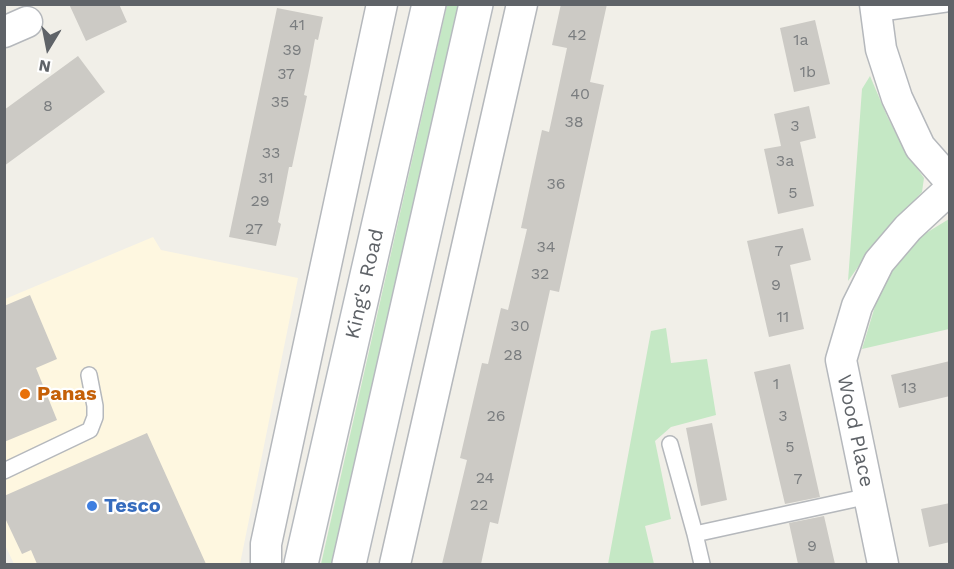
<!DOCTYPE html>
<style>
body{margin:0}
#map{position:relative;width:954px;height:569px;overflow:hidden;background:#f1efe8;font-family:"Work Sans",sans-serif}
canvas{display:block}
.frame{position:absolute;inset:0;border:6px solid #5f6368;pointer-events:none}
.north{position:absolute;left:18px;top:18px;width:60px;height:60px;-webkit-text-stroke:4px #fff;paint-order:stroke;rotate:190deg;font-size:16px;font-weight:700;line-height:24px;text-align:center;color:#5f6368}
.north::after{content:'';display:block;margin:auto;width:21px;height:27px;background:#5f6368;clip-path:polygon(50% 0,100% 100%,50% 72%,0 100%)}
</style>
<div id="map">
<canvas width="954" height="569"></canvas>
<div class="frame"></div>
<div class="north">N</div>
</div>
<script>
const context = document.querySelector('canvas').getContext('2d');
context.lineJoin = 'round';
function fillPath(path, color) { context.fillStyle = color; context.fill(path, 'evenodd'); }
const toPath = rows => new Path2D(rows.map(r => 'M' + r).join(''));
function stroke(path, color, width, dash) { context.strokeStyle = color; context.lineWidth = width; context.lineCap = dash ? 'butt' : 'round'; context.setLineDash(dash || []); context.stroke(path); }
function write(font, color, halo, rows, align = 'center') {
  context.font = font + ' "Work Sans",sans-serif'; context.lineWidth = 4.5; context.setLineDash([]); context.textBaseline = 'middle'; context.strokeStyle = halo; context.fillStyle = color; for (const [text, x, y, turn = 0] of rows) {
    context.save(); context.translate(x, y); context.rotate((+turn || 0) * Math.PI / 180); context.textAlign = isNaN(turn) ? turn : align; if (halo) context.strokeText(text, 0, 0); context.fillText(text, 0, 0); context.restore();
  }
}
const commercial = toPath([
 [153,237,161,250,298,278,240,564,14,564,5,545,5,299]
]);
const green = toPath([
 [447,5,459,5,335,564,321,564],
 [870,76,887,116,905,151,924,178,922,192,873,246,848,281,862,89],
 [949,219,949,329,862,349,876,303,895,264,918,238],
 [666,328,671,363,707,359,716,415,671,427,655,441,671,519,645,526,654,564,608,564,651,331]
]);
const building = toPath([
 [69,4,119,4,127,22,86,41],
 [561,4,607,4,590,82,604,85,559,292,550,290,498,524,490,522,481,564,442,564,467,460,460,458,482,363,488,364,501,308,508,310,527,229,521,228,542,130,549,132,567,48,552,45],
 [277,8,323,17,318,40,315,39,310,66,304,95,307,96,292,167,289,167,284,193,278,222,281,224,276,246,229,237],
 [815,20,830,84,794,92,780,28],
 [78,56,105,92,4,166,4,110],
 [809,106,816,138,800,142,814,206,778,214,764,149,781,146,774,114],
 [803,228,811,260,790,265,804,329,769,337,747,241],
 [30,295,57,359,36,368,57,420,4,442,4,306],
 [950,361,950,396,899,408,891,375],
 [790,364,820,497,785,504,754,372],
 [712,423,727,500,701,506,686,428],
 [147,433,206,564,37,564,31,550,22,554,4,516,4,496],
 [950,503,950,542,929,547,921,509],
 [824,516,835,564,798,564,789,523]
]);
const lane = toPath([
 [875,14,946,4],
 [670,444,695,534],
 [4,471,90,430,95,417,95,406,89,375],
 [702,564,695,534,869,496]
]);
const street = toPath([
 [875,4,881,49,897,98,920,147,950,181],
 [4,32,27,22],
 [266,564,266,544,382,4],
 [395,564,522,4],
 [883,564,841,360,857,306,879,262,908,228,950,189]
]);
const secondary = toPath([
 [301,564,429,4],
 [349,564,476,4]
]);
const markers = [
 [25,394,6,"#e8710a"],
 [92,506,6,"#3f7fe0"]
];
const numberNames = [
 ["41",297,25],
 ["42",577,35],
 ["1a",801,40],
 ["39",292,50],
 ["1b",808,72],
 ["37",286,74],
 ["40",580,94],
 ["35",280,102],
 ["8",48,106],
 ["38",574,122],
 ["3",795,126],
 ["33",271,153],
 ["3a",785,161],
 ["31",266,178],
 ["36",556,184],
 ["5",793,193],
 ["29",260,201],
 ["27",254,229],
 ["34",546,247],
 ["7",779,251],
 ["32",540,274],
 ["9",776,285],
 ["11",783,317],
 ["30",520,326],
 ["28",513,355],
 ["1",776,384],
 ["13",909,388],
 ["26",496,416],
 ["3",783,416],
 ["5",790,447],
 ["24",485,478],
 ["7",798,479],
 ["22",479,505],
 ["9",812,546]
];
const streetNames = [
 ["King's Road",365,284,-77],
 ["Wood Place",855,431,78]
];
const foodNames = [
 ["Panas",37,394]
];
const shopNames = [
 ["Tesco",104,506]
];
fillPath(commercial, '#fef7e0');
fillPath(green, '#c5e8c5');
fillPath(building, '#cccac5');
stroke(lane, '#b5b8bc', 18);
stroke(street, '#b5b8bc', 33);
stroke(secondary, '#b6babf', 36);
stroke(lane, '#fff', 15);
stroke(street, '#fff', 30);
stroke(secondary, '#fff', 33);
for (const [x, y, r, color] of markers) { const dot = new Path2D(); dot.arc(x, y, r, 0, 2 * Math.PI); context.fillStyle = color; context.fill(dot); stroke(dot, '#fff', 2); }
write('16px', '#7a7d7f', null, numberNames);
write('20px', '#5f6368', '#fff', streetNames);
write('bold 20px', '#c56008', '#fff', foodNames, 'left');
write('bold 20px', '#366cbe', '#fff', shopNames, 'left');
</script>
